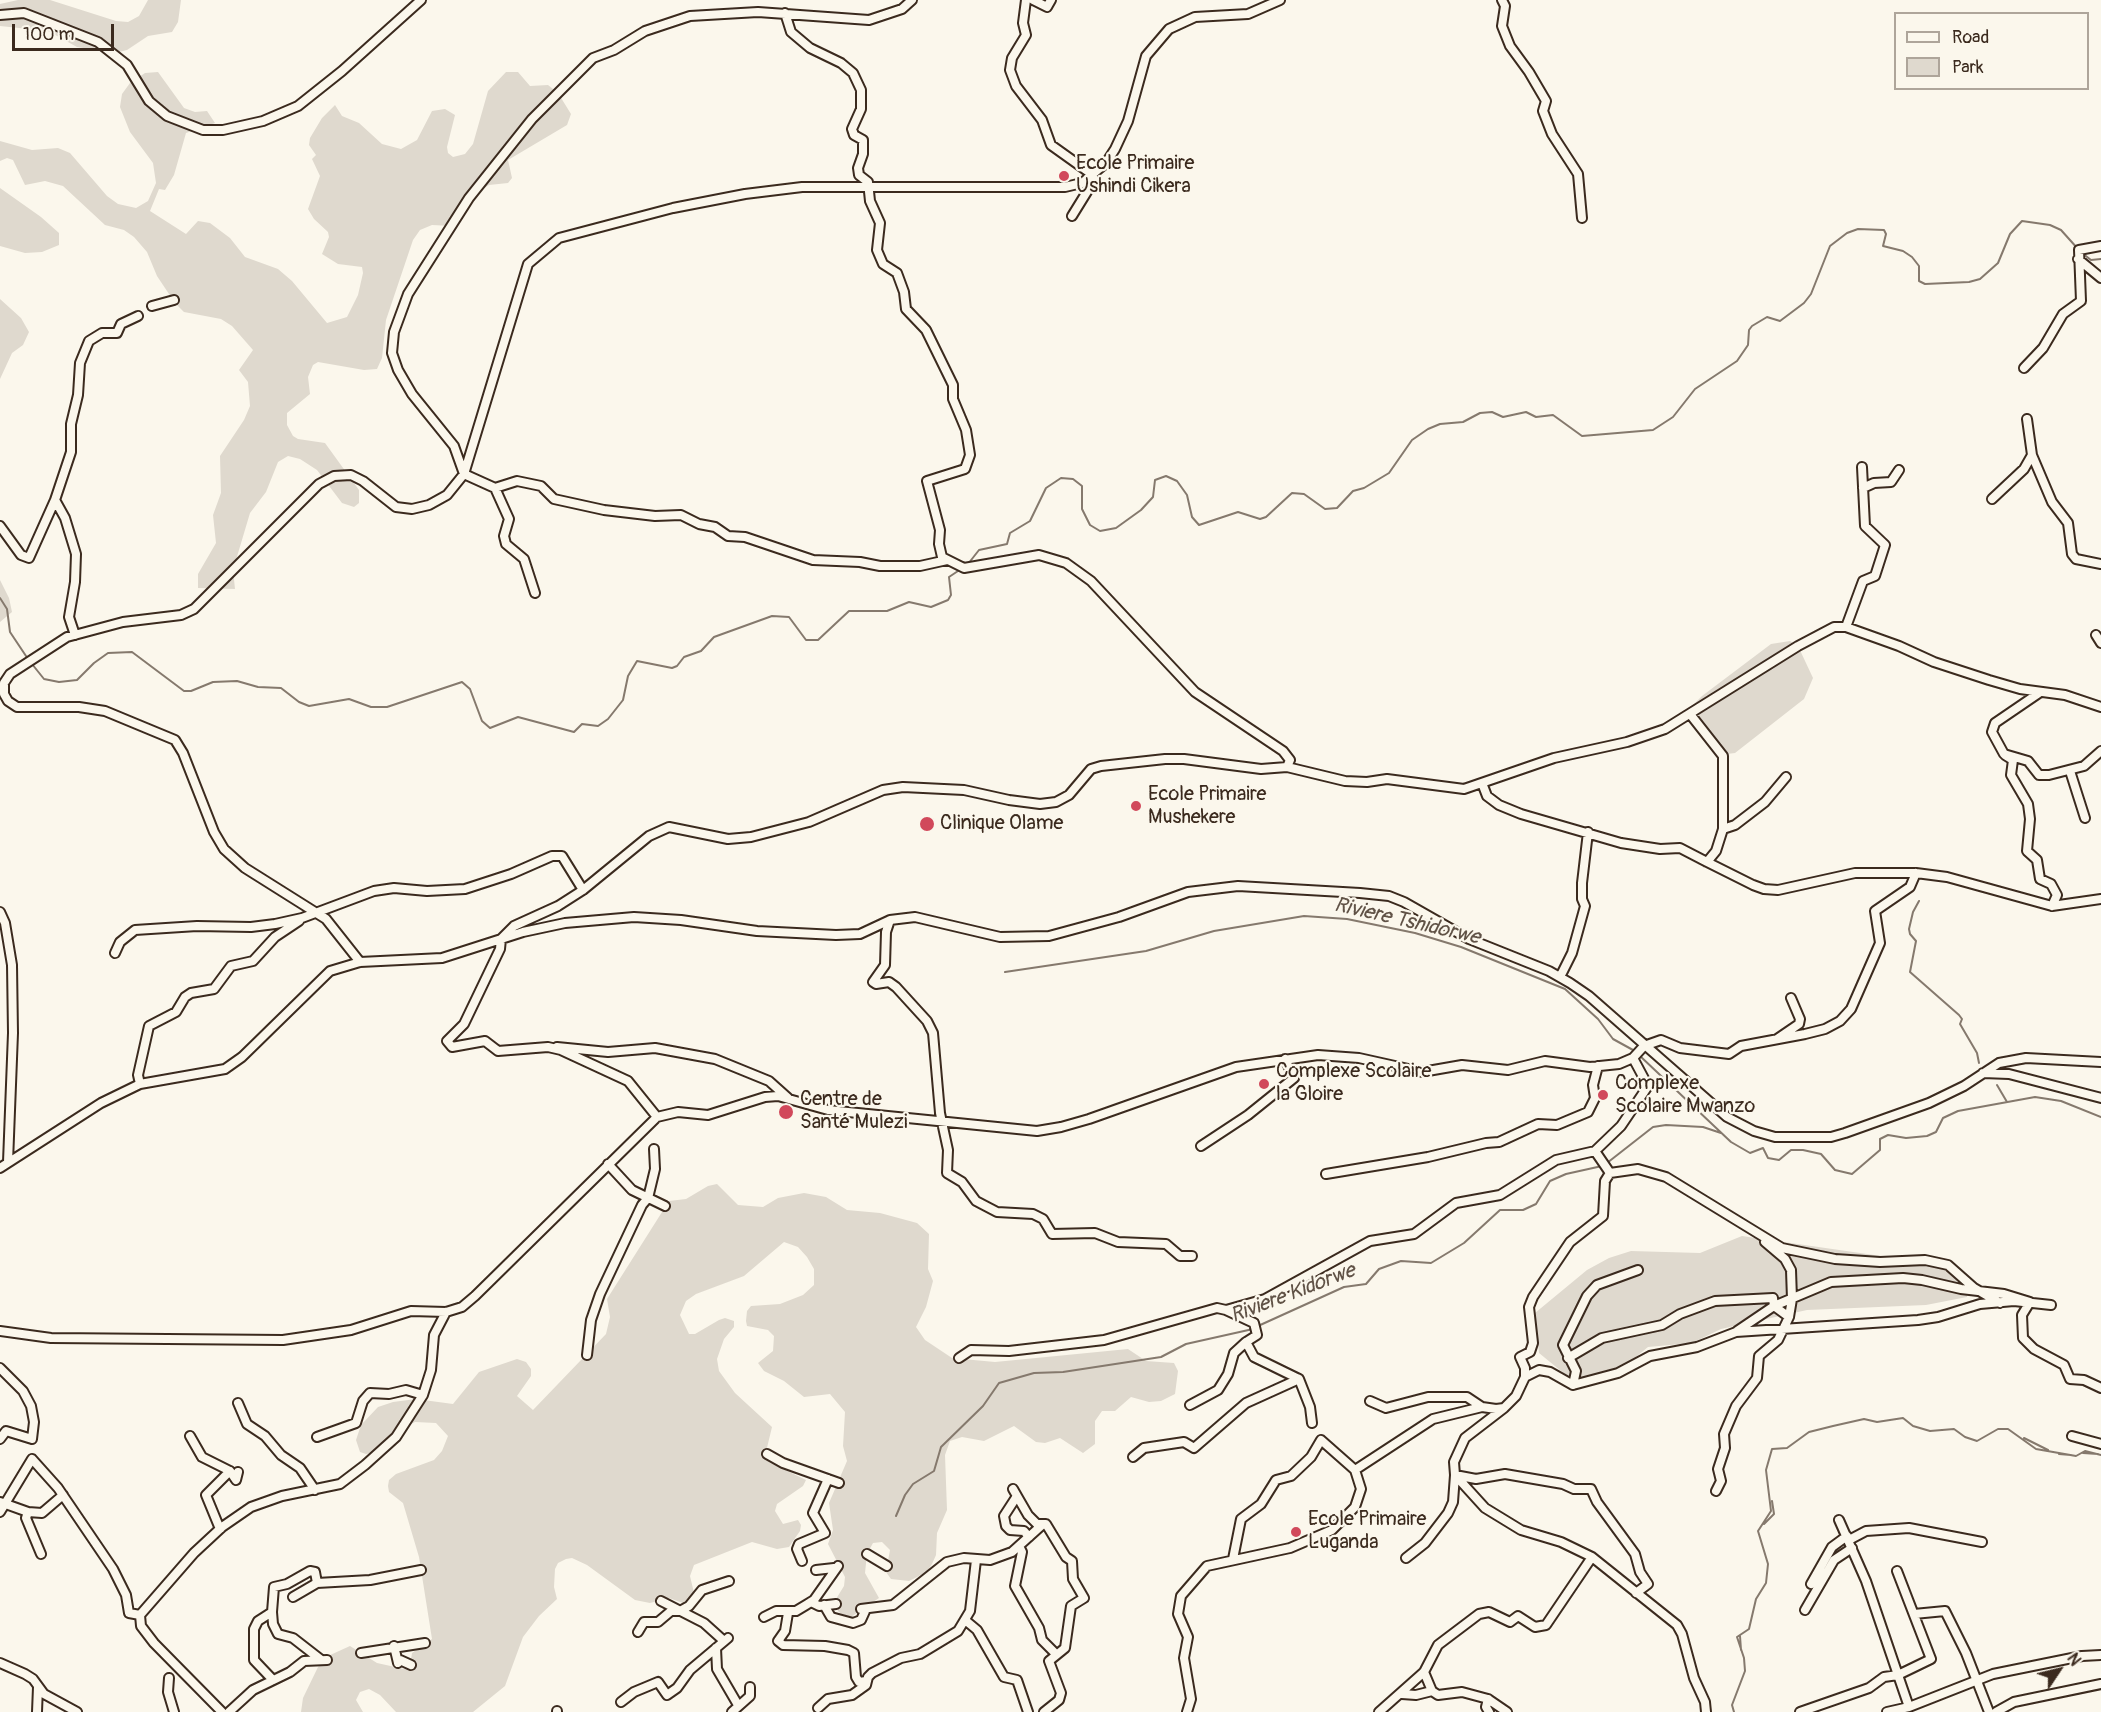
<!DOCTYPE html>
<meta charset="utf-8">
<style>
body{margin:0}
#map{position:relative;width:2101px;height:1712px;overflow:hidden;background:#fbf7ec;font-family:Pangolin,sans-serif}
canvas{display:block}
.legend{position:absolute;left:1894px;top:12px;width:195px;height:78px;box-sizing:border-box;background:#fbf7ec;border:2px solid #aea59a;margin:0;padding:8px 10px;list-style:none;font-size:18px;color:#3b2a1e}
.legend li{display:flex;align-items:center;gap:12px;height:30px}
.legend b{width:30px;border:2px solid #aea59a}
.north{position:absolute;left:2029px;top:1640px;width:60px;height:60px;-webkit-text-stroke:4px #fbf7ec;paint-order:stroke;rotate:55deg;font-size:16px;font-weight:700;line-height:24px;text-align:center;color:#3b2a1e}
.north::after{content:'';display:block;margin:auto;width:21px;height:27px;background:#3b2a1e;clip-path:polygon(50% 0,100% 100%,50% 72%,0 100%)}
.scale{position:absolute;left:12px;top:24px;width:102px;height:27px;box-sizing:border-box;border:3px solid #3b2a1e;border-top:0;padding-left:8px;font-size:18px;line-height:21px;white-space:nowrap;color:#3b2a1e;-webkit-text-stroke:4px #fbf7ec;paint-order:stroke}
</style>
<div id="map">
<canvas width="2101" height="1712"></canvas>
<ul class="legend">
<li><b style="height:8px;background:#fbf7ec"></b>Road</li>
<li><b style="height:16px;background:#dfd9ce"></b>Park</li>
</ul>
<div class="north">N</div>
<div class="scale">100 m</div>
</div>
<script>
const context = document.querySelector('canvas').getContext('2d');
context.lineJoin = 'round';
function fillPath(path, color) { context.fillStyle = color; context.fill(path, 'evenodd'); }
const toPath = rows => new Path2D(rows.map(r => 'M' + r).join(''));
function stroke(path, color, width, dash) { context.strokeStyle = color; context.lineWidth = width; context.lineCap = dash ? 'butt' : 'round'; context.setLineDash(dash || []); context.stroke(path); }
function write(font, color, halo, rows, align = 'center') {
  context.font = font + ' Pangolin,sans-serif'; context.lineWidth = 4.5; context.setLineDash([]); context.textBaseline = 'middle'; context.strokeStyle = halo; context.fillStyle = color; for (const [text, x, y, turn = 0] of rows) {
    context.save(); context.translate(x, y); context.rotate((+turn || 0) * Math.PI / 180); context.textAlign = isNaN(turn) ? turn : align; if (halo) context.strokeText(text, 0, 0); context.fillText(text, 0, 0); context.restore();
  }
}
const green = toPath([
 [18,0,50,0,116,21,128,22,139,16,148,0,181,0,178,22,172,32,148,36,127,50,115,53,77,47,48,31,0,26,0,4],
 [158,72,184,108,195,112,207,111,215,123,186,133,174,175,165,190,159,189,150,211,186,234,198,221,210,223,230,238,245,257,278,269,292,281,327,323,347,317,358,295,363,273,362,267,338,264,322,254,329,237,328,232,314,219,308,209,320,176,312,159,316,155,309,145,310,138,322,118,335,105,342,116,359,123,382,144,401,149,417,140,432,111,445,109,455,115,447,147,448,153,453,157,465,154,473,144,488,91,506,72,518,72,530,86,548,85,558,93,571,114,567,125,508,160,512,178,508,183,489,185,473,195,452,226,432,225,420,230,413,240,386,320,382,358,377,369,364,370,318,362,313,365,308,377,310,394,287,413,287,425,293,436,298,439,325,443,359,490,359,503,354,507,342,503,317,470,300,459,288,456,278,462,266,492,250,513,233,570,235,589,198,588,198,574,216,543,213,515,221,493,220,456,244,420,250,406,248,382,239,370,253,350,232,326,221,319,184,312,175,303,157,276,147,252,134,237,124,230,105,225,63,186,45,181,25,185,13,160,7,158,0,161,0,141,32,150,58,148,70,153,107,196,118,204,136,208,148,201,156,183,153,163,130,132,120,107,122,94,130,83,145,73],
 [0,188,41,217,59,233,59,245,42,252,25,253,0,246],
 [0,299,21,318,29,332,23,345,12,353,0,379],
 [0,580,9,598,12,612,0,622],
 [1790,641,1798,646,1813,678,1804,699,1735,753,1719,755,1684,714,1702,696,1771,644],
 [717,1184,738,1205,763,1207,778,1198,804,1193,826,1197,847,1210,880,1213,917,1223,929,1234,928,1269,933,1281,926,1307,916,1327,925,1340,952,1358,995,1362,1128,1349,1146,1361,1174,1363,1178,1371,1175,1394,1161,1401,1149,1402,1131,1397,1115,1411,1102,1411,1095,1421,1095,1444,1083,1453,1060,1438,1045,1443,1036,1442,1014,1426,984,1441,962,1437,950,1441,945,1455,947,1510,937,1533,936,1555,932,1564,927,1572,909,1581,891,1579,886,1572,890,1550,882,1542,873,1543,867,1554,865,1573,879,1598,851,1617,842,1615,838,1611,836,1599,844,1586,845,1577,828,1544,833,1530,829,1503,847,1461,843,1446,845,1412,830,1394,804,1397,784,1381,764,1371,758,1363,773,1351,774,1336,768,1330,747,1326,746,1321,747,1311,751,1306,780,1304,803,1295,814,1285,814,1269,807,1257,798,1247,784,1242,744,1276,696,1294,686,1301,680,1315,689,1334,695,1334,719,1320,725,1318,734,1321,734,1327,724,1339,717,1359,719,1371,735,1393,772,1427,765,1456,769,1462,806,1480,803,1486,777,1504,775,1511,783,1524,798,1520,801,1525,800,1531,789,1547,777,1549,752,1542,694,1565,690,1576,694,1593,683,1603,669,1598,650,1603,635,1600,587,1565,572,1558,566,1559,558,1563,555,1569,554,1587,557,1599,539,1616,523,1637,505,1686,473,1712,396,1712,380,1695,369,1689,360,1692,356,1700,363,1712,301,1712,303,1698,318,1667,328,1656,350,1646,377,1663,404,1669,410,1666,412,1653,432,1639,419,1557,403,1503,389,1492,388,1486,389,1480,396,1474,434,1460,442,1451,448,1436,436,1423,415,1422,404,1428,387,1450,366,1454,360,1452,356,1440,361,1425,378,1407,393,1402,416,1399,453,1404,479,1372,517,1359,526,1362,531,1369,531,1376,517,1396,533,1410,606,1334,610,1317,607,1299,669,1201,686,1199,708,1186],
 [1742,1236,1881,1256,1916,1257,1947,1267,1967,1287,1967,1297,1926,1305,1807,1310,1721,1329,1692,1343,1648,1347,1626,1365,1572,1380,1539,1353,1535,1313,1587,1270,1609,1258,1631,1251,1700,1253]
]);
const stream = toPath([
 [2082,253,2091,260,2101,259],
 [968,564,979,550,1007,544,1010,533,1030,521,1046,488,1061,478,1073,479,1082,486,1082,509,1090,525,1100,531,1116,528,1141,510,1153,497,1155,480,1166,476,1177,481,1187,495,1192,517,1199,525,1238,512,1260,519,1266,517,1292,493,1304,494,1325,509,1337,508,1353,491,1364,488,1389,473,1412,440,1428,429,1440,424,1463,422,1480,413,1492,412,1503,417,1526,412,1536,417,1553,415,1582,436,1653,430,1673,417,1695,389,1737,361,1748,345,1749,330,1752,326,1767,317,1780,321,1804,303,1811,294,1830,246,1847,233,1858,229,1884,230,1886,234,1883,246,1903,251,1912,257,1919,266,1919,281,1925,284,1969,282,1980,279,1998,263,2010,234,2022,221,2050,225,2061,230,2078,249],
 [0,598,7,609,10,632,28,659],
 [32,664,44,679,59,682,77,680,94,663,108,653,132,652,184,691,191,691,213,682,237,681,258,687,281,688,299,702,309,706,349,699,371,707,387,707,462,682,470,689,482,721,490,728,518,717,574,732,582,724,598,726,608,719,623,700,628,676,637,661,672,668,677,666,684,657,701,651,714,637,772,616,789,617,806,640,818,640,849,611,887,611,909,602,931,607,948,600,951,595,949,577,961,569],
 [1919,901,1913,912,1909,929,1910,934,1916,941,1910,972,1959,1015,1962,1019,1960,1024,1977,1053,1979,1063],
 [1005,972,1146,951,1214,931,1304,916,1347,919,1415,933,1461,947,1565,989,1598,1019,1613,1039,1633,1050],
 [1640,1056,1731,1142,1750,1153,1763,1148,1768,1158,1779,1160,1791,1150,1803,1150,1821,1154,1835,1170,1852,1174,1880,1150,1880,1139,1888,1135,1906,1138,1927,1136,1936,1132,1943,1118,1958,1111,2035,1097,2061,1101,2101,1117],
 [1997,1085,2007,1102],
 [1607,1163,1653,1127,1666,1125,1703,1127,1721,1133],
 [1258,1326,1344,1287,1366,1284,1379,1269,1401,1261,1431,1263,1464,1243,1500,1210,1523,1210,1536,1204,1550,1181,1566,1174,1602,1166],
 [2024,1438,2048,1450],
 [2083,1453,2098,1454],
 [2059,1454,2071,1455],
 [896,1516,905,1495,913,1484,934,1471,941,1447,983,1406,999,1383,1034,1373,1063,1372,1161,1357,1186,1344,1253,1329],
 [1764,1524,1774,1514,1772,1501],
 [1740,1636,1741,1650],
 [1734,1712,1732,1705,1745,1671,1744,1658,1737,1637,1749,1629,1756,1599,1766,1583,1768,1564,1758,1531,1771,1511,1766,1470,1772,1449,1787,1448,1809,1432,1833,1426,1864,1419,1877,1422,1903,1418,1913,1426,1930,1431,1954,1429,1965,1437,1977,1441,1998,1429,2008,1429,2036,1449,2076,1456,2085,1451,2101,1455]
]);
const minor = toPath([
 [912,0,902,9,869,20,758,12,690,16,645,31,614,50,593,58,532,119,469,198,408,294,394,332,392,353,398,370,412,394,454,446,464,474,495,488,517,481,541,486,554,499,604,510,655,516,681,515,699,524,715,527,728,536,745,537,813,560,860,562,880,566,920,566,947,560],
 [1026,0,1023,23,1026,35,1012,58,1010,70,1016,86,1042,120,1051,145,1093,175],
 [1033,0,1047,7,1051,0],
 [1502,0,1505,6,1502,26,1510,46,1529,72,1546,101,1543,111,1552,134,1578,174,1582,218],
 [785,13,791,32,810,48,841,63,853,73,861,90,861,109,852,129,854,135,863,140,863,154,858,168,859,175,868,182,870,201,880,223,877,250,883,264,897,273,904,292,906,309,926,330,953,385,953,399,966,430,970,455,965,469,927,481,940,530,939,544,942,557,964,568,1039,555,1066,563,1091,581,1195,692,1283,751,1290,760,1287,767],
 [0,15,24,13,98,42,127,65,149,101,167,116,203,130,223,130,263,121,298,106,342,71,421,0],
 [1072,216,1093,182,1093,175],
 [2078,259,2101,278],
 [152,306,174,300],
 [2024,368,2043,348,2063,314,2081,301,2079,250,2101,246],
 [2032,455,2052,502,2068,523,2072,554,2076,559,2101,564],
 [495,488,509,519,504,536,506,544,524,559,535,593],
 [1863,488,1874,483,1891,482,1899,470],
 [1992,499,2024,469,2032,455,2027,419],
 [0,526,21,555,29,558,55,500],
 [1846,627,1863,581,1875,576,1885,545,1865,526,1862,467],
 [75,635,69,617,75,582,76,554,65,518,55,500,71,452,71,424,78,395,80,363,89,341,102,333,117,333,121,324,138,316],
 [2096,635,2101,643],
 [2039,693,1995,723,1992,732,2004,754,2028,761,2039,775,2049,775,2084,766,2101,751],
 [1690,714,1723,756,1723,829,1716,851,1707,862,1753,885,1764,889,1778,890,1855,873,1916,873,1947,877,2052,906,2101,899],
 [2005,755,2013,760,2011,775,2028,804,2030,819,2027,851,2037,860,2040,879,2051,884,2057,895,2052,906],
 [2070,771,2085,818],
 [1482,783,1487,796,1499,805,1521,814,1621,843,1660,849,1680,848,1707,862],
 [1723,829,1735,825,1765,802,1786,777],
 [0,912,5,923,12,965,13,1033,8,1162],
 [890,920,886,932,885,965,873,982,876,984,889,982,896,987,927,1021,933,1033,940,1113,948,1150,947,1173,962,1182,976,1201,997,1212,1033,1214,1043,1219,1052,1234,1095,1233,1118,1242,1166,1244,1180,1256,1192,1256],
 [115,953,120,942,135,930,197,926,251,927,275,924,302,918,374,891,394,888,427,891,465,889,511,874,552,856,562,856,583,890],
 [360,962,326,919,245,868,224,849,214,832,183,753,175,740,105,711,79,707,17,707,8,701,4,694,4,683,10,674,67,637,123,622,181,615,194,609,319,484,334,476,351,475,363,481,396,507,412,509,429,505,447,495,464,474,528,264,559,238,673,208,745,194,802,187,1065,187,1082,183,1106,163,1115,149,1128,121,1146,56,1169,29,1195,17,1248,14,1280,0],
 [1560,977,1572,953,1585,906,1582,899,1582,883,1588,832],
 [1777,1039,1799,1024,1800,1019,1791,998],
 [557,1047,608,1052,655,1048,715,1059,769,1081,788,1098],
 [1633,1058,1648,1086,1621,1126,1595,1151,1610,1173,1638,1169,1666,1177,1782,1248,1835,1259,1880,1262,1925,1260,1948,1265,1974,1288,2000,1303],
 [1983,1073,2009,1074,2101,1098],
 [140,1084,138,1075,149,1026,176,1012,185,997,191,993,214,989,231,966,253,961,275,937,299,921],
 [657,1117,628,1081,561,1050,548,1047,498,1051,485,1041,452,1047,447,1041,464,1024,500,949,501,939,514,926,558,906,583,890,649,836,669,827,728,839,751,837,809,822,883,790,903,787,964,790,1009,800,1040,804,1056,802,1069,795,1091,769,1101,766,1165,759,1184,759,1261,769,1287,767,1345,781,1367,782,1387,779,1464,789,1554,758,1627,742,1665,729,1798,646,1834,627,1846,627,1899,646,1934,662,1989,680,2020,689,2065,695,2101,707],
 [1201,1146,1248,1115,1294,1078,1285,1059],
 [608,1164,632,1190,665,1206],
 [0,1168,101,1103,140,1084,225,1069,242,1057,330,971,360,962,442,958,523,932,565,923,634,917,681,920,757,931,836,935,860,934,890,920,915,917,1000,937,1049,936,1119,917,1188,892,1238,886,1360,893,1389,896,1404,902,1469,939,1549,971,1570,983,1589,996,1727,1117,1754,1131,1775,1137,1831,1137,1845,1133,1929,1103,1964,1086,1999,1063,2026,1058,2101,1062],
 [1326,1174,1428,1157,1486,1143,1499,1142,1538,1124,1557,1125,1588,1112,1595,1098,1593,1085,1598,1066],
 [1226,1310,1265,1299,1370,1241,1414,1234,1456,1203,1500,1195,1556,1160,1595,1151],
 [0,1331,51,1338,283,1340,351,1330,411,1311,446,1312,462,1307,475,1296,657,1117,678,1112,708,1115,765,1097,778,1096,828,1110,1037,1131,1061,1127,1089,1119,1236,1067,1318,1055,1359,1058,1422,1072,1462,1065,1508,1070,1545,1061,1590,1067,1619,1064,1633,1058,1644,1046,1661,1040,1680,1048,1729,1054,1741,1046,1805,1034,1825,1029,1840,1021,1851,1009,1880,943,1875,911,1910,887,1916,873],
 [1737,1331,1774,1306,1831,1282,1903,1278,1922,1280,1961,1289,2004,1294,2030,1302,2022,1315,2023,1338,2034,1349,2064,1365,2070,1379,2084,1380,2101,1388],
 [587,1355,591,1320,600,1294,642,1205,648,1198,655,1169,654,1149],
 [959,1358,971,1350,1009,1351,1104,1340,1217,1308,1226,1310,1254,1323,1257,1335,1246,1342,1254,1357,1299,1379,1310,1407,1312,1423],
 [1568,1358,1602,1338,1662,1325,1680,1314,1715,1301,1773,1298,1774,1306,1789,1317],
 [0,1368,23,1391,31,1406,34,1422,32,1439,6,1431,0,1439],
 [1525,1377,1539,1370,1550,1372,1573,1385,1618,1373,1650,1356,1697,1347,1736,1332,1918,1320,1938,1317,1980,1304,2014,1301,2051,1305],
 [1573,1385,1576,1371,1563,1345,1587,1296,1597,1285,1638,1270],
 [1370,1401,1386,1408,1428,1397,1467,1397,1482,1407,1496,1409,1504,1408,1516,1396,1525,1377,1525,1368,1520,1357,1530,1352,1533,1343,1529,1307,1533,1297,1570,1242,1603,1216,1605,1181,1610,1173],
 [238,1403,247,1424,265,1436,281,1455,300,1468,315,1490],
 [1190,1405,1218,1390,1228,1374,1234,1353,1246,1342],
 [1504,1408,1465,1438,1454,1462,1455,1475,1485,1508,1521,1530,1561,1542,1592,1557,1677,1625,1682,1634,1694,1678,1705,1702,1706,1712],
 [190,1436,202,1457,230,1471,206,1495,220,1529],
 [2072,1436,2101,1444],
 [317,1437,356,1423,363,1401,370,1393,389,1394,406,1390,423,1395],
 [767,1454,783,1463,839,1483],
 [1133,1457,1144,1448,1184,1442,1194,1448,1246,1403,1299,1379],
 [230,1471,236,1480,238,1472],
 [1013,1489,1017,1496,1004,1516,1006,1526,1010,1530,1024,1531,1029,1537],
 [1716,1491,1721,1481,1718,1469,1725,1448,1724,1434,1736,1406,1757,1378,1759,1356,1778,1340,1789,1317,1792,1299,1791,1270,1785,1259,1765,1242],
 [1017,1496,1028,1515,1037,1524,1046,1524,1066,1557,1072,1561,1073,1579,1084,1598,1071,1606,1065,1648,1049,1661,1061,1693,1059,1700,1044,1712],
 [0,1502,28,1512,42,1513,63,1495],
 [0,1512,32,1459,58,1488,113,1569,126,1595,129,1613,140,1615],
 [28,1512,26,1518,41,1554],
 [1839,1520,1866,1581,1898,1675,1931,1659,1897,1571],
 [1849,1540,1866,1531,1909,1528,1982,1542],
 [1019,1546,1022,1552,1015,1586,1039,1628,1042,1640,1056,1654],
 [867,1554,887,1566],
 [1406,1558,1425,1543,1448,1513,1453,1502,1455,1475,1476,1479,1505,1474,1563,1484,1574,1489,1591,1489,1597,1502,1635,1554,1640,1572,1648,1584,1636,1593],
 [1233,1559,1241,1519,1261,1504,1276,1480,1291,1476,1311,1457,1321,1440,1355,1470,1433,1419,1482,1407],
 [802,1561,797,1549,799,1544,825,1533,813,1513,828,1479],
 [816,1570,834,1568],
 [1811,1584,1832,1547,1847,1536],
 [293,1597,317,1583,370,1580,421,1570],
 [661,1601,704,1623,724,1641],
 [811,1602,819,1606,836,1604],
 [824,1605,831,1617,853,1623,861,1620,866,1609],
 [861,1609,893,1605,947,1562,964,1558,990,1560,1012,1552,1042,1525],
 [1805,1610,1834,1560,1852,1548],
 [272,1612,273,1624,278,1634,293,1638,320,1659],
 [788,1613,785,1631,778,1641,783,1645,825,1646,848,1650,854,1653,856,1677,859,1682,866,1681],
 [1914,1614,1945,1611,1966,1653,1989,1712],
 [764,1617,776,1611,796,1611,806,1605,814,1600,838,1566],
 [965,1620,977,1630,1004,1677,1017,1680,1028,1712],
 [638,1632,644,1622,658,1622,671,1611,680,1611,689,1606,702,1590,729,1581],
 [394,1646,398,1663,400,1660,411,1665],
 [716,1648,717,1669,738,1705],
 [361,1653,425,1643],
 [0,1663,25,1674,33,1679,44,1694,77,1712],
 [1424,1672,1432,1691],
 [169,1678,168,1692,174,1712],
 [273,1680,254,1660,254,1629,258,1621,272,1612,274,1587,287,1584,310,1571,315,1572,317,1583],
 [1402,1694,1416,1695,1432,1691,1438,1695,1462,1692,1488,1699,1507,1712],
 [1488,1699,1486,1707,1489,1712],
 [621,1702,634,1692,658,1682,667,1695,677,1688,690,1670,728,1638],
 [818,1708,828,1699,852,1695,866,1685,868,1677,872,1673,901,1658,920,1654,958,1631,970,1611,976,1560],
 [37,1712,38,1687],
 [222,1712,154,1643,141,1626,140,1615,194,1553,222,1527,251,1507,282,1496,340,1484,365,1465,396,1437,423,1395,431,1370,434,1335,446,1312],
 [229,1712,253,1690,290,1672,304,1661,327,1660],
 [557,1712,557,1711],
 [732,1712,750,1696,750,1687],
 [1187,1712,1191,1699,1184,1658,1188,1637,1178,1614,1181,1596,1207,1566,1290,1548,1332,1530,1355,1507,1361,1489,1355,1470],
 [1379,1712,1424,1672,1438,1645,1479,1614,1489,1612,1510,1622,1518,1616,1535,1627,1546,1625,1592,1557],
 [1800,1712,1869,1688,1884,1677,1898,1675,1909,1707],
 [1887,1712,1909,1707,1993,1674,2082,1656,2101,1655],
 [1996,1712,2014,1702,2101,1684]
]);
const markers = [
 [1064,176,6,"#d1495b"],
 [1136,806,6,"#d1495b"],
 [927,824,8,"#d1495b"],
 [1264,1084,6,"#d1495b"],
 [1603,1095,6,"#d1495b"],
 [786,1112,8,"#d1495b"],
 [1296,1532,6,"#d1495b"]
];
const poiNames = [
 ["Ecole Primaire",1076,164],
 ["Ushindi Cikera",1076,187],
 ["Ecole Primaire",1148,795],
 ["Mushekere",1148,818],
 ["Clinique Olame",940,824],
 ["Complexe Scolaire",1276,1072],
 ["la Gloire",1276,1095],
 ["Complexe",1615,1084],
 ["Scolaire Mwanzo",1615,1107],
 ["Centre de",800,1100],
 ["Santé Mulezi",800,1123],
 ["Ecole Primaire",1308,1520],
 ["Luganda",1308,1543]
];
const waterNames = [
 ["Riviere Tshidorwe",1407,922,13],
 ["Riviere Kidorwe",1293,1294,-21]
];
fillPath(green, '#dfd9ce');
stroke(stream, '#85796d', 2);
stroke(minor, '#3b2a1e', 12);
stroke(minor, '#fbf7ec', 8);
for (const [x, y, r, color] of markers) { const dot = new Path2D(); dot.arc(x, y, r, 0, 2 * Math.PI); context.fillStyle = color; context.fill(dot); stroke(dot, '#fbf7ec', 2); }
write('20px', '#3b2a1e', '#fbf7ec', poiNames, 'left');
write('italic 21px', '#605246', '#fbf7ec', waterNames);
</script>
